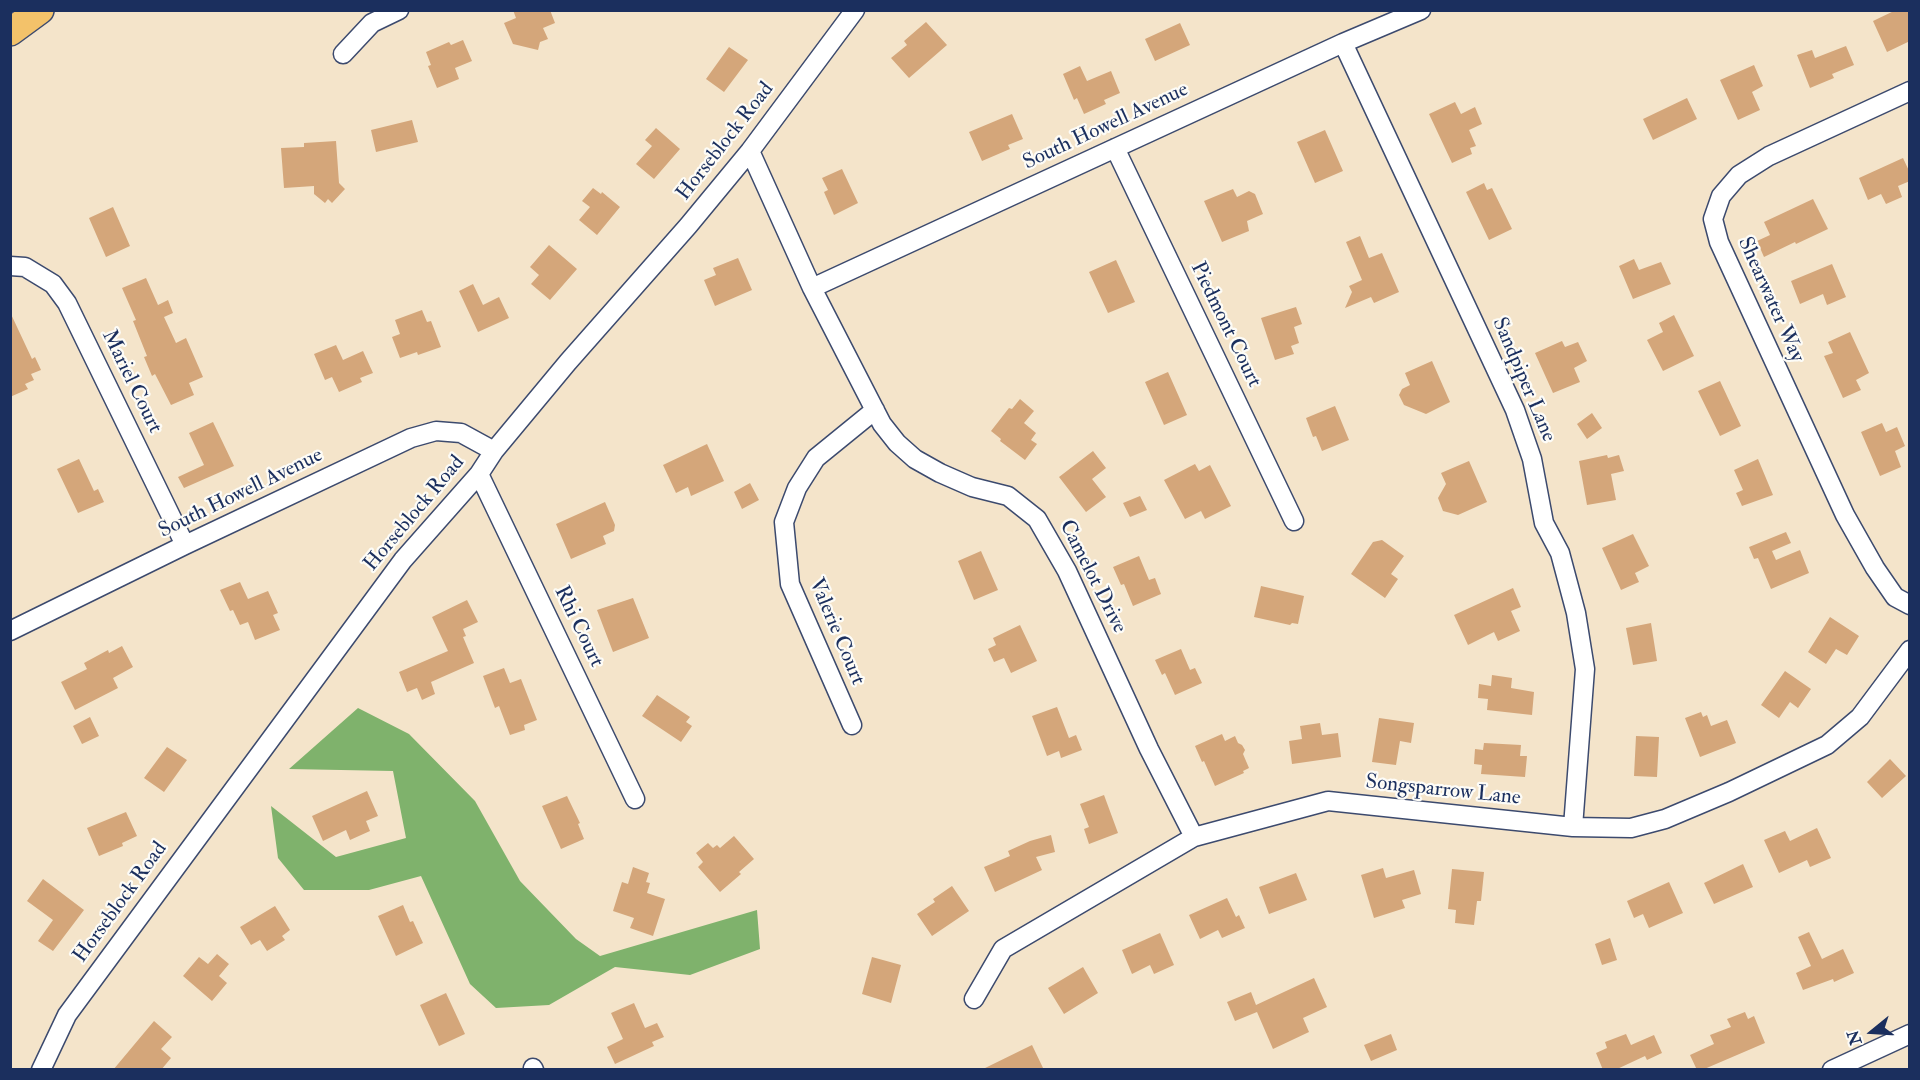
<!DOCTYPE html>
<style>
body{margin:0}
#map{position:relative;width:1920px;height:1080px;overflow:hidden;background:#f4e4ca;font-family:"IM FELL Double Pica",serif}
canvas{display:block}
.frame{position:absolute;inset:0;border:12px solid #1b2f5e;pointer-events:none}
.north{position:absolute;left:1842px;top:1002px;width:60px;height:60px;-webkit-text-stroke:4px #fdfcf7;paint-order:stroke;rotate:252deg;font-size:16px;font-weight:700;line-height:24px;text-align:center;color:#1b2f5e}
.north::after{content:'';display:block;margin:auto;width:21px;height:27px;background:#1b2f5e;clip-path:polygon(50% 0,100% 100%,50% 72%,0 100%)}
</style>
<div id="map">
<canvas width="1920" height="1080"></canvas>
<div class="frame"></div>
<div class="north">N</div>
</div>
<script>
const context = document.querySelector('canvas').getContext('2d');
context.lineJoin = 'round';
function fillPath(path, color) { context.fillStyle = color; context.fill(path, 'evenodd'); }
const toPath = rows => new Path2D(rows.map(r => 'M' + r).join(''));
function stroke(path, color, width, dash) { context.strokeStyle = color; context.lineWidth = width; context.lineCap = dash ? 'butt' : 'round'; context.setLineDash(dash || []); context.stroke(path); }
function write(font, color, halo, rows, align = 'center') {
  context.font = font + ' "IM FELL Double Pica",serif'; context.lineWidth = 4.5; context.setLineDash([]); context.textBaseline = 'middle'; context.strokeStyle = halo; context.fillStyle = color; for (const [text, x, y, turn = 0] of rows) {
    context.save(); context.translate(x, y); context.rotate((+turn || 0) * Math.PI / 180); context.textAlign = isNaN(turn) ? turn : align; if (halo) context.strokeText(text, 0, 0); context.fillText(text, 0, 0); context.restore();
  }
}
const forest = toPath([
 [358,708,409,734,475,801,520,881,576,939,600,956,757,910,760,949,690,975,615,967,549,1005,496,1008,470,984,421,876,369,890,304,890,278,858,271,806,336,857,406,838,393,771,289,769]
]);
const building = toPath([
 [513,10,550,10,555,23,543,28,548,39,540,42,538,50,513,44,504,23,516,18],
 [1896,10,1910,10,1910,41,1887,52,1873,21],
 [926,22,947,45,909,78,891,58,907,45,904,41],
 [1180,23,1190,45,1155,61,1145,39],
 [463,40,472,61,455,68,459,79,437,88,428,66,431,65,426,52,449,42,451,45],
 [1846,46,1854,65,1832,74,1834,78,1810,88,1797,55,1812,50,1815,58],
 [729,47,748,60,724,92,706,79],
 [1754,65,1763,86,1752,92,1760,110,1738,120,1720,80],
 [1080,66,1087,81,1111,71,1120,93,1104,100,1106,104,1084,114,1077,98,1074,100,1063,74],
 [1687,98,1697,119,1653,140,1643,119],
 [1455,102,1461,114,1475,107,1482,124,1469,130,1476,146,1470,148,1472,154,1452,163,1429,114],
 [1012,114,1023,139,1008,145,1010,149,982,161,969,132],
 [412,120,418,142,376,152,371,130],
 [656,128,680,149,654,179,636,164,652,146,645,140],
 [1325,130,1343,171,1315,183,1297,142],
 [336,141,339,183,345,189,332,203,328,199,325,203,314,194,314,186,284,188,281,148,304,147,304,143],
 [1903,158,1910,173,1910,181,1898,186,1902,197,1886,204,1881,194,1868,200,1859,178],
 [842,169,858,203,834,215,824,192,828,190,822,178],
 [1484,183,1487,190,1492,188,1512,229,1489,240,1466,192],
 [593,188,601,194,602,192,620,207,597,235,579,220,590,207,582,201],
 [1233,189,1237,197,1249,191,1255,194,1263,214,1247,221,1249,231,1222,242,1204,201],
 [1813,199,1828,229,1796,244,1795,242,1764,257,1757,241,1770,235,1764,222],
 [113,207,130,246,106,257,89,218],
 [1360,236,1369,258,1382,253,1399,292,1374,303,1371,297,1345,308,1352,292,1349,286,1362,280,1346,242],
 [549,245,577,269,550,300,531,284,539,275,530,267],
 [738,258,752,290,715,306,704,280,716,275,713,268],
 [1634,259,1639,270,1661,262,1671,284,1633,299,1619,266],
 [1116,260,1135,302,1108,313,1089,272],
 [1832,264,1846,297,1827,305,1823,294,1800,304,1791,281],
 [146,278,158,305,168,300,173,313,164,317,176,343,186,338,203,377,189,383,194,395,171,405,155,374,152,376,144,357,147,356,133,321,136,320,122,288],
 [473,284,483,305,499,297,509,318,478,332,459,291],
 [1296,307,1302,324,1294,327,1299,343,1291,346,1294,354,1275,360,1261,318],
 [422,310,427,322,431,321,441,347,418,355,417,352,400,358,392,337,400,334,395,320],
 [10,312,32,359,35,357,41,370,31,374,34,380,25,384,28,389,10,397],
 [1674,315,1694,356,1663,371,1647,340,1663,332,1659,323],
 [1850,332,1869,373,1856,380,1861,390,1843,398,1824,356,1833,353,1828,342],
 [1562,341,1565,347,1578,342,1587,361,1574,368,1580,382,1553,393,1535,353],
 [336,345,343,360,363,351,373,373,360,378,362,382,339,392,332,377,325,380,314,354],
 [1432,361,1450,402,1426,414,1404,405,1399,395,1402,389,1410,385,1405,373],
 [1168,372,1187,415,1164,425,1145,382],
 [1720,381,1741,426,1720,436,1698,391],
 [1020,399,1034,411,1024,423,1036,433,1031,440,1037,444,1025,460,1000,441,1001,439,991,431,1009,408,1012,409],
 [1335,406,1349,440,1322,451,1316,436,1313,437,1306,418],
 [1592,413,1602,428,1587,439,1577,424],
 [213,422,234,466,184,488,178,477,204,465,189,433],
 [1882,423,1886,432,1897,427,1905,446,1895,451,1901,467,1880,476,1861,432],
 [707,444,724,481,691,496,688,487,676,493,663,465],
 [1093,451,1106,468,1092,479,1106,497,1086,512,1059,477],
 [1607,455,1608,458,1619,455,1624,471,1611,474,1616,500,1587,505,1579,461],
 [79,459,94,491,98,489,104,502,78,513,57,469],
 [1758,459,1773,495,1742,506,1736,493,1743,490,1734,470],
 [1469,461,1487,502,1458,515,1443,511,1438,498,1446,484,1441,473],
 [1195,464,1199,471,1210,465,1231,506,1205,519,1201,511,1185,519,1164,480],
 [750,483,759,500,742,509,734,492],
 [1140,496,1147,510,1130,517,1123,503],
 [605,502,615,525,614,531,603,536,606,544,571,559,556,524],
 [1786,532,1791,543,1772,551,1776,560,1800,550,1809,573,1771,589,1758,558,1754,559,1749,547],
 [1633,534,1649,566,1635,573,1639,582,1621,590,1602,548],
 [1382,540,1404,556,1391,574,1398,579,1385,598,1351,574,1373,542],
 [981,551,998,590,974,600,958,561],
 [1139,556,1149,580,1155,578,1161,594,1133,606,1124,584,1121,585,1113,567],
 [240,582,248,599,268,591,278,613,273,615,280,630,255,640,248,622,240,625,233,610,230,611,220,590],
 [1261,586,1304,596,1298,624,1292,623,1290,625,1254,617],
 [1513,588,1521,607,1511,611,1520,631,1498,641,1494,632,1468,645,1454,615],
 [633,598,649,638,613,652,597,610],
 [467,600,478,622,463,629,466,636,463,637,474,663,431,682,435,694,422,700,417,688,407,692,399,672,448,651,432,617],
 [1830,617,1859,636,1847,655,1836,649,1826,664,1808,652],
 [1651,623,1657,661,1633,665,1626,628],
 [1020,625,1037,661,1011,673,1004,658,994,662,988,649,996,645,993,638],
 [122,646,133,667,113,678,118,688,75,710,61,682,87,669,84,663,108,650,109,653],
 [1181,649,1190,670,1195,668,1202,683,1175,695,1165,673,1162,675,1155,660],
 [504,668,510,683,521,679,537,720,524,725,525,730,510,735,499,706,495,708,483,676],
 [1785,671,1811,689,1798,708,1790,702,1779,718,1761,705],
 [1492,675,1512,678,1511,688,1534,692,1532,715,1487,710,1488,699,1478,698,1479,684,1491,686],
 [657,695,690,717,686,722,692,726,681,742,642,716],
 [1057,707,1069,738,1076,735,1082,750,1061,758,1059,751,1047,756,1032,716],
 [1701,712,1703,717,1707,715,1711,726,1727,720,1736,743,1700,757,1685,718],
 [90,717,99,736,82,744,73,726],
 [1379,718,1414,723,1411,743,1400,741,1396,765,1372,762],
 [1320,723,1322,735,1338,733,1341,757,1292,764,1289,741,1302,739,1300,726],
 [1222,734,1225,741,1235,736,1238,743,1242,745,1245,750,1243,754,1249,768,1243,771,1244,773,1215,786,1204,761,1202,762,1195,746],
 [1636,736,1659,737,1657,777,1634,776],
 [1484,743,1521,745,1520,756,1527,756,1525,777,1481,774,1482,765,1474,764,1475,749,1483,750],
 [167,747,187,760,164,792,144,778],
 [1890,759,1906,776,1882,798,1867,782],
 [367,791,378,816,366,821,370,831,350,840,346,830,323,841,312,816],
 [1104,795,1118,833,1089,844,1084,829,1089,827,1080,804],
 [567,796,580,823,578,824,584,839,561,849,542,806],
 [126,812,137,836,122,843,123,846,99,856,87,828],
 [1817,828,1831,858,1810,867,1807,860,1779,873,1764,840,1785,831,1790,841],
 [1051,835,1055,852,1036,857,1042,870,995,892,984,867,1010,856,1008,851,1030,841],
 [734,836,754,859,739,872,741,874,720,892,698,867,703,862,696,853,708,843,713,848,717,845,720,848],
 [1743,864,1753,887,1714,904,1704,883],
 [633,867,649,873,646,882,650,883,647,893,665,899,653,936,630,928,634,918,613,911,622,882,628,884],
 [1383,868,1386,878,1414,870,1421,894,1402,900,1405,908,1374,918,1361,875],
 [1452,869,1484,872,1481,901,1477,901,1474,925,1455,923,1456,910,1448,909],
 [1296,873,1307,900,1269,914,1259,887],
 [43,879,84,910,53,951,38,941,53,920,27,901],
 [1669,882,1683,913,1649,928,1643,914,1634,918,1627,901],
 [952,886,969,911,932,936,917,914,935,902,933,899],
 [1227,898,1236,917,1239,915,1245,928,1222,938,1218,930,1200,939,1189,915],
 [403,905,410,922,413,921,423,943,396,956,378,916],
 [275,906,290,930,282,936,285,940,267,951,260,940,251,945,240,927],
 [1809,932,1822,959,1843,949,1854,973,1834,982,1833,979,1803,990,1796,973,1811,966,1798,937],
 [1160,933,1174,965,1154,974,1150,965,1132,974,1122,950],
 [1610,938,1617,960,1602,965,1595,944],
 [217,954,229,964,219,976,227,983,212,1001,183,976,199,957,208,964],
 [872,957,901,965,891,1003,862,994],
 [1083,967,1098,993,1064,1014,1048,988],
 [1314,978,1327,1007,1303,1018,1309,1032,1273,1049,1257,1012,1235,1021,1227,1002,1251,992,1256,1005],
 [446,993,465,1034,439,1046,420,1005],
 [634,1003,645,1028,657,1023,664,1037,652,1042,654,1046,615,1064,607,1047,623,1039,611,1013],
 [1745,1012,1748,1019,1754,1016,1765,1043,1702,1070,1697,1070,1690,1055,1714,1044,1710,1035,1731,1027,1727,1019],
 [154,1021,172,1037,161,1049,171,1058,161,1070,113,1070],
 [1391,1034,1397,1050,1371,1061,1364,1045],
 [1626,1034,1631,1045,1654,1035,1662,1053,1647,1060,1645,1056,1615,1070,1603,1070,1596,1053,1607,1048,1605,1042],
 [1032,1045,1044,1070,981,1070]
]);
const minor = toPath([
 [1343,43,1515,410,1532,459,1544,523,1560,553,1576,613,1585,669,1573,827],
 [343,54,372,23,399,10],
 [1910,91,1769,156,1739,175,1721,196,1713,219,1719,242,1845,515,1875,568,1895,597,1910,605],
 [1115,148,1294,521],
 [750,151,812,288,882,424,897,443,915,459,940,473,972,487,1008,496,1037,519,1067,571,1149,749,1194,837],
 [10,266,25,267,53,284,67,303,185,545],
 [812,288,1343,43,1421,10],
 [479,474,635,799],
 [10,631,185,545,411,438,436,431,461,433,494,451],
 [852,725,790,584,784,522,797,488,816,458,875,410],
 [974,999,1003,949,1194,837,1328,801,1573,827,1631,828,1665,819,1729,792,1827,745,1860,717,1910,650],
 [533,1068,534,1070],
 [41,1070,67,1015,403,560,479,474,494,451,568,362,688,226,750,151,855,10],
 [1832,1070,1910,1034]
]);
const highway = toPath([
 [10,32,40,10]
]);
const streetNames = [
 ["South Howell Avenue",1106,127,-25],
 ["Horseblock Road",726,142,-52],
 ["Shearwater Way",1770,300,66],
 ["Piedmont Court",1225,325,64],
 ["Sandpiper Lane",1523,380,67],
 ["Mariel Court",131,382,64],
 ["South Howell Avenue",241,494,-26],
 ["Horseblock Road",415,514,-50],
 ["Camelot Drive",1092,577,63],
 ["Rhi Court",578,627,64],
 ["Valerie Court",836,632,67],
 ["Songsparrow Lane",1443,791,6],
 ["Horseblock Road",121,903,-54]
];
fillPath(forest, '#7fb26c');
fillPath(building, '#d4a67a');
stroke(minor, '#3c4a6e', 21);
stroke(highway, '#3c4a6e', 30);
stroke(minor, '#fff', 18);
stroke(highway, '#f3c26a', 27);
write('21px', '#1b2f5e', '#fdfcf7', streetNames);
</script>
